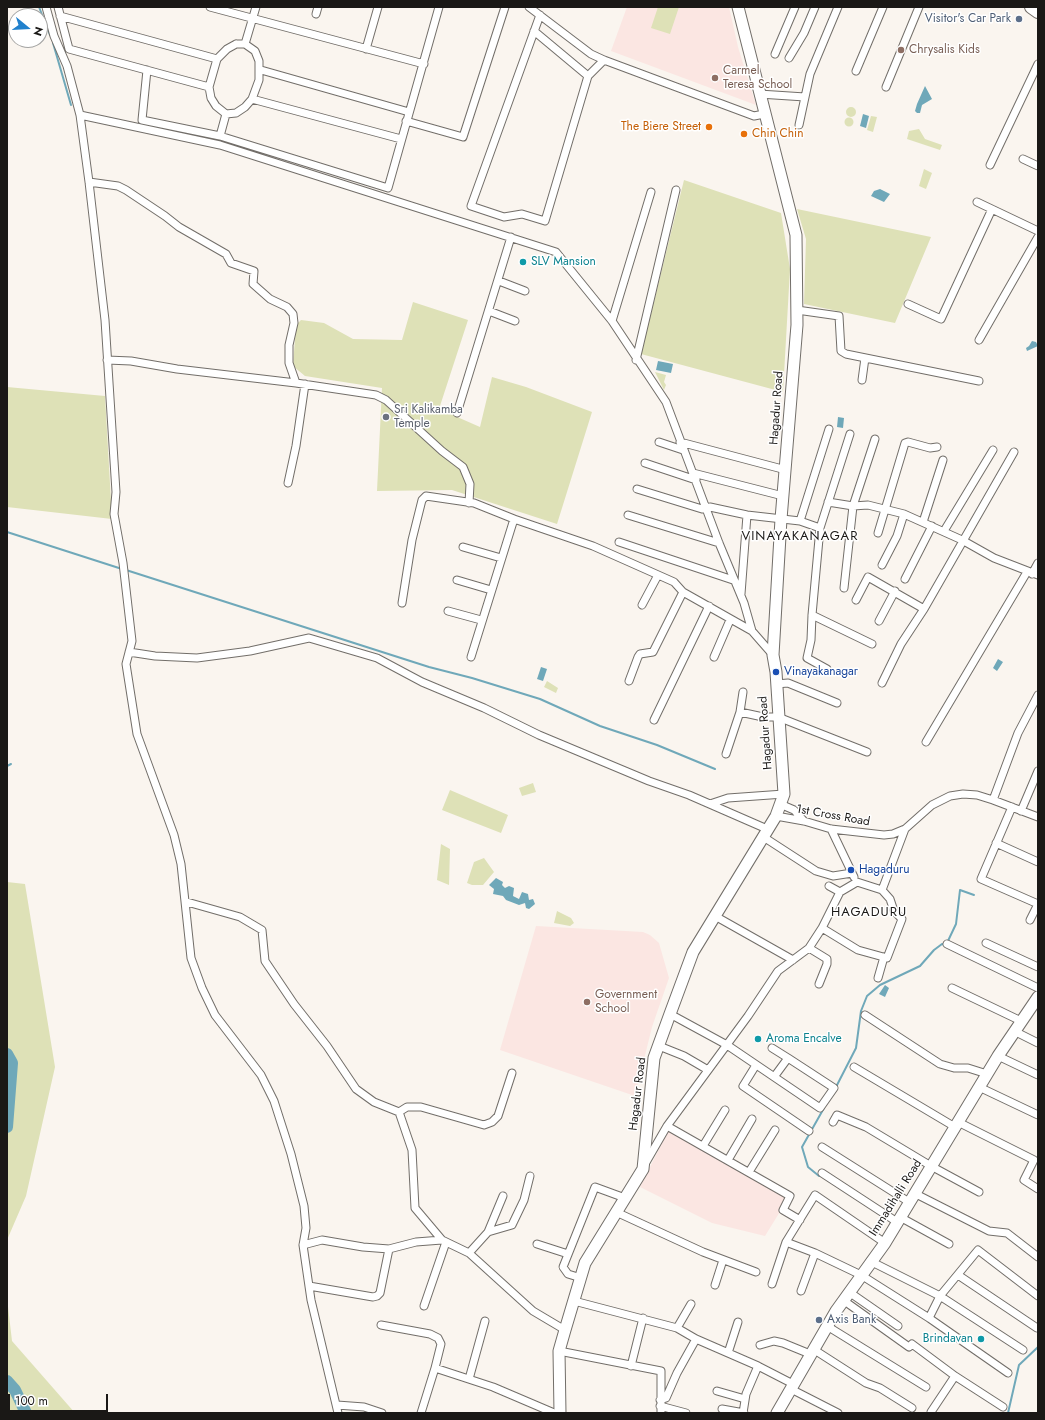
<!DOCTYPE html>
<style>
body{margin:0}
#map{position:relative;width:1045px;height:1420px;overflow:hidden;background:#faf5ef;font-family:Jost,sans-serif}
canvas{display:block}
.frame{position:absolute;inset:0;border:8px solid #1a1816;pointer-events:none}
.north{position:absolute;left:8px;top:8px;width:40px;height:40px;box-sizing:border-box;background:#fff;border:1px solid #a3a3a2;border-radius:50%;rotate:108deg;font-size:11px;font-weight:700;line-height:16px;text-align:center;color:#1a1816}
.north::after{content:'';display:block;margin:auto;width:14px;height:18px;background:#2181cd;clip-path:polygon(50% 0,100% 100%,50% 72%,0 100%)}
.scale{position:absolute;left:8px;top:1394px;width:100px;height:18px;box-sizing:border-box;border:2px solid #1a1816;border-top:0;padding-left:5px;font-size:12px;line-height:14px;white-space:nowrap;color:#1a1816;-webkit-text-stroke:3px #fff;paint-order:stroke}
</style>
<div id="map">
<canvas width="1045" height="1420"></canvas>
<div class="frame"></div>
<div class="north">N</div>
<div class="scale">100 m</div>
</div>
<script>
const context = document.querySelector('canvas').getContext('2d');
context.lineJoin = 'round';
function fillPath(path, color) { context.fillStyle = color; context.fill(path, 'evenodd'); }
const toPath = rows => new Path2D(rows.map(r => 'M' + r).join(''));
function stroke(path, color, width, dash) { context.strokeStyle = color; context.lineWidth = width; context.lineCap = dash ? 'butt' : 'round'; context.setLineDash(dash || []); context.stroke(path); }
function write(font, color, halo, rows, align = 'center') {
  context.font = font + ' Jost,sans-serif'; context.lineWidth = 3; context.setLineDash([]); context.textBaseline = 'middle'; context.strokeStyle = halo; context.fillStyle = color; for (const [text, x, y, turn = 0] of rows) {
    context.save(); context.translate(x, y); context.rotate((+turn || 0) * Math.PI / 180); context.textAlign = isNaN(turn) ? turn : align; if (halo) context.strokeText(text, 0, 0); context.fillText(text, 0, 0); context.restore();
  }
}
const education = toPath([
 [627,7,729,7,738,47,756,105,611,51],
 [536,926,643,932,650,935,659,943,669,978,652,1027,635,1096,500,1050],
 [669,1129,789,1197,765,1236,712,1223,640,1187]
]);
const green = toPath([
 [658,7,679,7,670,34,651,28],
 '846 112a5 5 0 1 1 10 0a5 5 0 1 1-10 0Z',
 [871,116,877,117,873,132,867,130],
 '844.5 122a4.5 4.5 0 1 1 9 0a4.5 4.5 0 1 1-9 0Z',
 [919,129,925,139,942,145,940,150,907,139,909,131],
 [924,169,932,173,926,189,919,186],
 [684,180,781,213,790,269,783,392,641,354],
 [797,209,931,237,895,323,804,304,806,239],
 [413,302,468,320,439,409,480,427,492,377,526,387,592,412,557,524,452,490,377,491,382,388,305,376,293,366,296,325,301,320,324,323,353,339,402,340],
 [655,372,666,375,664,382,666,385,664,390],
 [7,387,105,396,112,519,7,507],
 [547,681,558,688,556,693,544,687],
 [533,783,536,792,522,796,519,788],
 [450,790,508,815,501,833,442,810],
 [441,844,450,849,449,885,437,880],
 [484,858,494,872,483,885,472,885,467,883,474,862],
 [7,882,25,884,55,1067,26,1196,7,1240],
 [557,911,571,918,574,923,570,926,554,923],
 [7,1298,12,1341,75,1413,7,1413]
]);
const water = toPath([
 [925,86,932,99,922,105,920,113,917,113,915,111,917,104],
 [863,114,869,116,866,128,860,126],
 [880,189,890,194,884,202,871,196,874,191],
 [1032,341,1036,342,1038,346,1027,351,1026,348,1029,346],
 [658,361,673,364,671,373,656,370],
 [838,417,844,418,843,428,837,427],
 [998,659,1003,662,997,671,993,668],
 [541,667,547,669,543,681,537,679],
 [496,878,503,882,502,885,505,888,509,886,514,888,513,896,519,899,522,892,528,894,529,900,533,899,535,904,529,909,526,908,525,903,519,905,506,900,503,896,493,894,494,889,489,885],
 [885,985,889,988,885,997,879,994]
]);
const stream = toPath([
 [39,7,50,35],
 [53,43,71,105],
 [7,532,122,569],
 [126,570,429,667,472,678,540,699,600,726,657,745,715,769],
 [7,766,11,764],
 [947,943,956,924,960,890,974,895],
 [836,1087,856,1048,861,1011,867,996,880,985,920,966,934,950,942,944,945,945],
 [819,1176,808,1167,802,1147,824,1108],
 [1008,1413,1019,1365,1038,1347]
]);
const river = toPath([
 [7,1054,12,1063,7,1127],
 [7,1381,15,1390,26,1413]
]);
const street = toPath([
 [46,7,54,36,67,66,80,115,89,182,105,320,116,492,114,514,123,563,132,641,126,664,137,734,174,835,181,864,191,958,202,988,215,1015,261,1075,274,1101,291,1154,304,1206,306,1228,303,1245,311,1300,338,1413],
 [58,7,69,49,209,87],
 [210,7,424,64],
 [529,7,591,54,604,60,754,116,764,114],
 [316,14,318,7],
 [540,15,471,206,504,217,522,214,545,221,588,76,604,60],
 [60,16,217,59],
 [534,31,588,76],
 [236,44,245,44,255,51,259,61,259,80,252,99,245,107,236,113,226,114,216,106,211,98,209,87,217,59,227,49,236,44],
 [245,44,256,7],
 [366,49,378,7],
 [775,54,795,7],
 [789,58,804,33,815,7],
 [147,70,142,120,220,136],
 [261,70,409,112],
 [856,71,883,7],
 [886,87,919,7],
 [759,94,805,97],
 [252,99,401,139],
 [226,114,220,136,388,188,439,7],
 [80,115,220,145,556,252,612,321,666,402,719,543,744,603,752,631,773,655],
 [406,121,463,137,505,7],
 [799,125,810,74,838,7],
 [1023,159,1038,166],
 [990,165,1038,64],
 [89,182,118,186,126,190,165,216,179,227,226,254,231,263,254,271,253,284,270,299,287,307,293,314,294,323,289,345,289,363,296,383],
 [977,202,1038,231],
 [499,281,525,291],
 [908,304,941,319,992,209],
 [797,310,839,316,841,351,846,354,979,381],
 [489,311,515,321],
 [612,321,651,192],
 [979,340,1038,237],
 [107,360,131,361,177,369,296,383,376,395,386,400,442,451,463,467,470,484,469,503],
 [636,360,676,190],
 [862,380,865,358],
 [457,413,511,237],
 [659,442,683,450],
 [680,442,786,470],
 [645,463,696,480],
 [693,473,783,496],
 [288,483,296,446,305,384],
 [637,489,702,509,710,507,747,515,800,521,820,528],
 [828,502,853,506,868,505,904,514,962,540,994,558,1038,575],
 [628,515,719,543],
 [800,521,829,429],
 [923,522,943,460],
 [944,531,993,450],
 [878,533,905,443,908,442,930,448,937,447],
 [619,542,733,580],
 [463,547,501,558],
 [882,565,897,536,904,514],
 [1032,574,1038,563],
 [905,579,932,526],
 [457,580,491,590],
 [844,588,853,506,875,439],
 [741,594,747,515],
 [856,600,868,577,924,609],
 [402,603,412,540,422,500,426,496,474,503,514,519],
 [642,605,658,575],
 [448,611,481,620],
 [812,615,872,644],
 [879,621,895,591],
 [129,652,155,656,197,658,250,651,309,638,377,658,422,682,484,708,539,735,649,781,689,795,767,829],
 [471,657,514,519,593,546,674,582,683,592],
 [714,657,730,620],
 [827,669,807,658,811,640,812,615,820,528,850,434],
 [629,681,638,657,640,654,653,652,683,592,752,631],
 [882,683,901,644,924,609,1014,452],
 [776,684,788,683,837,703],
 [740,712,743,692],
 [654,720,709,606],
 [926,742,1027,572],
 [726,754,740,712,763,717,778,717,867,752],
 [993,800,1018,733,1038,695],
 [710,804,728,798,784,794],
 [780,804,794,810,804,821],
 [1012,807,981,879,1038,904],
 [1021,811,1038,771],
 [776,816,804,821,831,829,884,835,893,834,905,829,932,805,950,796,963,794,977,795,993,800,1038,817],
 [831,829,854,877],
 [762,836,816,871,833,876,852,873],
 [996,843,1038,862],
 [829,886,840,892],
 [187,902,240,917,262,930,265,961,294,1004,327,1046,356,1089,374,1102,399,1112,412,1150,415,1208,442,1240],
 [715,916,793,960],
 [1030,920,1038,904],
 [822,928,858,950,887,958,902,919,894,911,890,899,882,890],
 [986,943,1038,967],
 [947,944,1038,988],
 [809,948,827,959,827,964,819,984],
 [878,978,884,957],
 [952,988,1021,1021],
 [670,1014,727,1045,820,1108,834,1088,788,1058,774,1077],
 [865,1015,940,1064,954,1068,968,1068,987,1074],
 [1014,1031,1038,1043],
 [659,1046,684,1056,708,1070],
 [772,1048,788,1058],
 [998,1056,1038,1075],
 [756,1065,743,1086,809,1131],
 [854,1067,955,1127],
 [979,1087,1038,1115],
 [399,1112,407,1107,421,1107,484,1125,492,1122,498,1116,512,1073],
 [833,1122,837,1115,866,1127,931,1166,979,1192],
 [958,1122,1034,1160,1024,1180,1038,1189],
 [667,1126,790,1196,783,1210,800,1220],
 [703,1146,725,1110],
 [822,1147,909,1202],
 [728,1160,752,1119],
 [645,1164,667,1126,748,1016,778,971,809,948,822,928,840,892,857,882,882,890,905,829],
 [749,1172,775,1130],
 [822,1173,897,1222],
 [914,1193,989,1231,1007,1233,1038,1257],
 [616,1212,703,1252,756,1272],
 [900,1217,949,1244],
 [488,1232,503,1196],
 [885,1243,815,1195,786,1242,815,1253,861,1275,929,1318,1008,1373],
 [537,1244,568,1254],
 [303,1245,322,1240,363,1247,389,1249,416,1242,442,1240,469,1253,533,1311,565,1330],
 [469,1253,488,1232,512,1225,524,1200,530,1176],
 [870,1261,940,1296,1023,1350],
 [958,1275,1037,1328],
 [581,1278,568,1274,563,1267,595,1187,625,1198],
 [772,1284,786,1242],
 [715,1285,723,1260],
 [309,1286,373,1297,377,1296,380,1293,389,1249],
 [801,1291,815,1253],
 [849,1292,898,1326],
 [843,1300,909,1347,912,1344,955,1376,1003,1407],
 [574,1301,677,1328,696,1339,758,1366,793,1384],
 [424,1306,446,1242],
 [929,1318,940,1296,978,1250,1038,1296],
 [381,1325,430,1334,438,1338,441,1344,435,1368],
 [827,1326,926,1387],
 [677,1328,691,1304],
 [760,1345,774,1341,783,1343,810,1354],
 [813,1349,866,1383,880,1388,912,1408],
 [559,1351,661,1371,661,1413],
 [728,1353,738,1322],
 [631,1366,643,1318],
 [469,1379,485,1321],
 [791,1389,838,1413],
 [717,1391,745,1399],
 [660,1400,666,1398,677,1373,696,1339],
 [337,1405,364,1407,382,1413],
 [660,1406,686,1413],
 [722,1409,744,1413],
 [931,1412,955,1376],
 [421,1413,435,1368,493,1387,554,1413],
 [743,1413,746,1394,758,1366]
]);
const secondary = toPath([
 [560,1413,559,1351,565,1330,585,1263,643,1169,654,1058,670,1014,693,952,776,816,784,794,776,672,773,655,781,519,797,325,796,235,738,7],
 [777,1413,836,1311,885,1243,998,1056,1038,997]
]);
const primary = toPath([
 [1031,7,1038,12]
]);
const markers = [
 [1019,19,4,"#5c6f8a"],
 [901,50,4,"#8d6e63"],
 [715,78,4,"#8d6e63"],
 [709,127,4,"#e8710a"],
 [744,134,4,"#e8710a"],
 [523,262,4,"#0f9aa8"],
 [386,417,4,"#6b7280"],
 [776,672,4,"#1a4fb4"],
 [851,870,4,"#1a4fb4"],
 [587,1002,4,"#8d6e63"],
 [758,1039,4,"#0f9aa8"],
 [819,1320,4,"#5c6f8a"],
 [981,1339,4,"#0f9aa8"]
];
const serviceNames = [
 ["Visitor's Car Park",1011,19],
 ["Axis Bank",827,1320,"left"]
];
const educationNames = [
 ["Chrysalis Kids",909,50],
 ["Carmel",723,71],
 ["Teresa School",723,85],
 ["Government",595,995],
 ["School",595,1009]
];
const foodNames = [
 ["The Biere Street",701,127],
 ["Chin Chin",752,134,"left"]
];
const cultureNames = [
 ["SLV Mansion",531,262],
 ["Aroma Encalve",766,1039],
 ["Brindavan",973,1339,"right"]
];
const streetNames = [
 ["Hagadur Road",777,408,-86],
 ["Hagadur Road",766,733,-94],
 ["1st Cross Road",833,816,10],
 ["Hagadur Road",638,1094,-83],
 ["Immadihalli Road",896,1198,-58]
];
const worshipNames = [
 ["Sri Kalikamba",394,410],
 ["Temple",394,424]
];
const transitNames = [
 ["Vinayakanagar",784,672],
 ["Hagaduru",859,870]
];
const neighbourhoodNames = [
 ["VINAYAKANAGAR",800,537],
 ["HAGADURU",869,913]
];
fillPath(education, '#fbe6e2');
fillPath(green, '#dee1b7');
fillPath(water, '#6fa8b9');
stroke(stream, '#6fa8b9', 2);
stroke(river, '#6fa8b9', 12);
stroke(street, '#726e69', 9);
stroke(secondary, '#726e69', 13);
stroke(primary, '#726e69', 14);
stroke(street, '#fff', 7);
stroke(secondary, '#fff', 11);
stroke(primary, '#fff', 12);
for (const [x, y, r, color] of markers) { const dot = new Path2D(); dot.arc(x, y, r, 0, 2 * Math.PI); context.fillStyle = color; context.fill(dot); stroke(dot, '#fff', 1.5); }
write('12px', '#4e5e75', '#fff', serviceNames, 'right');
write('12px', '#785e54', '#fff', educationNames, 'left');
write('12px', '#c56008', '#fff', foodNames, 'right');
write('12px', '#0d838f', '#fff', cultureNames, 'left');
write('12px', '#1a1816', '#fff', streetNames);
write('12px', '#5b616d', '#fff', worshipNames, 'left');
write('12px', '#164399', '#fff', transitNames, 'left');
context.letterSpacing = '1px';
write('13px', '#1a1816', '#fff', neighbourhoodNames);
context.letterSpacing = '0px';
</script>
